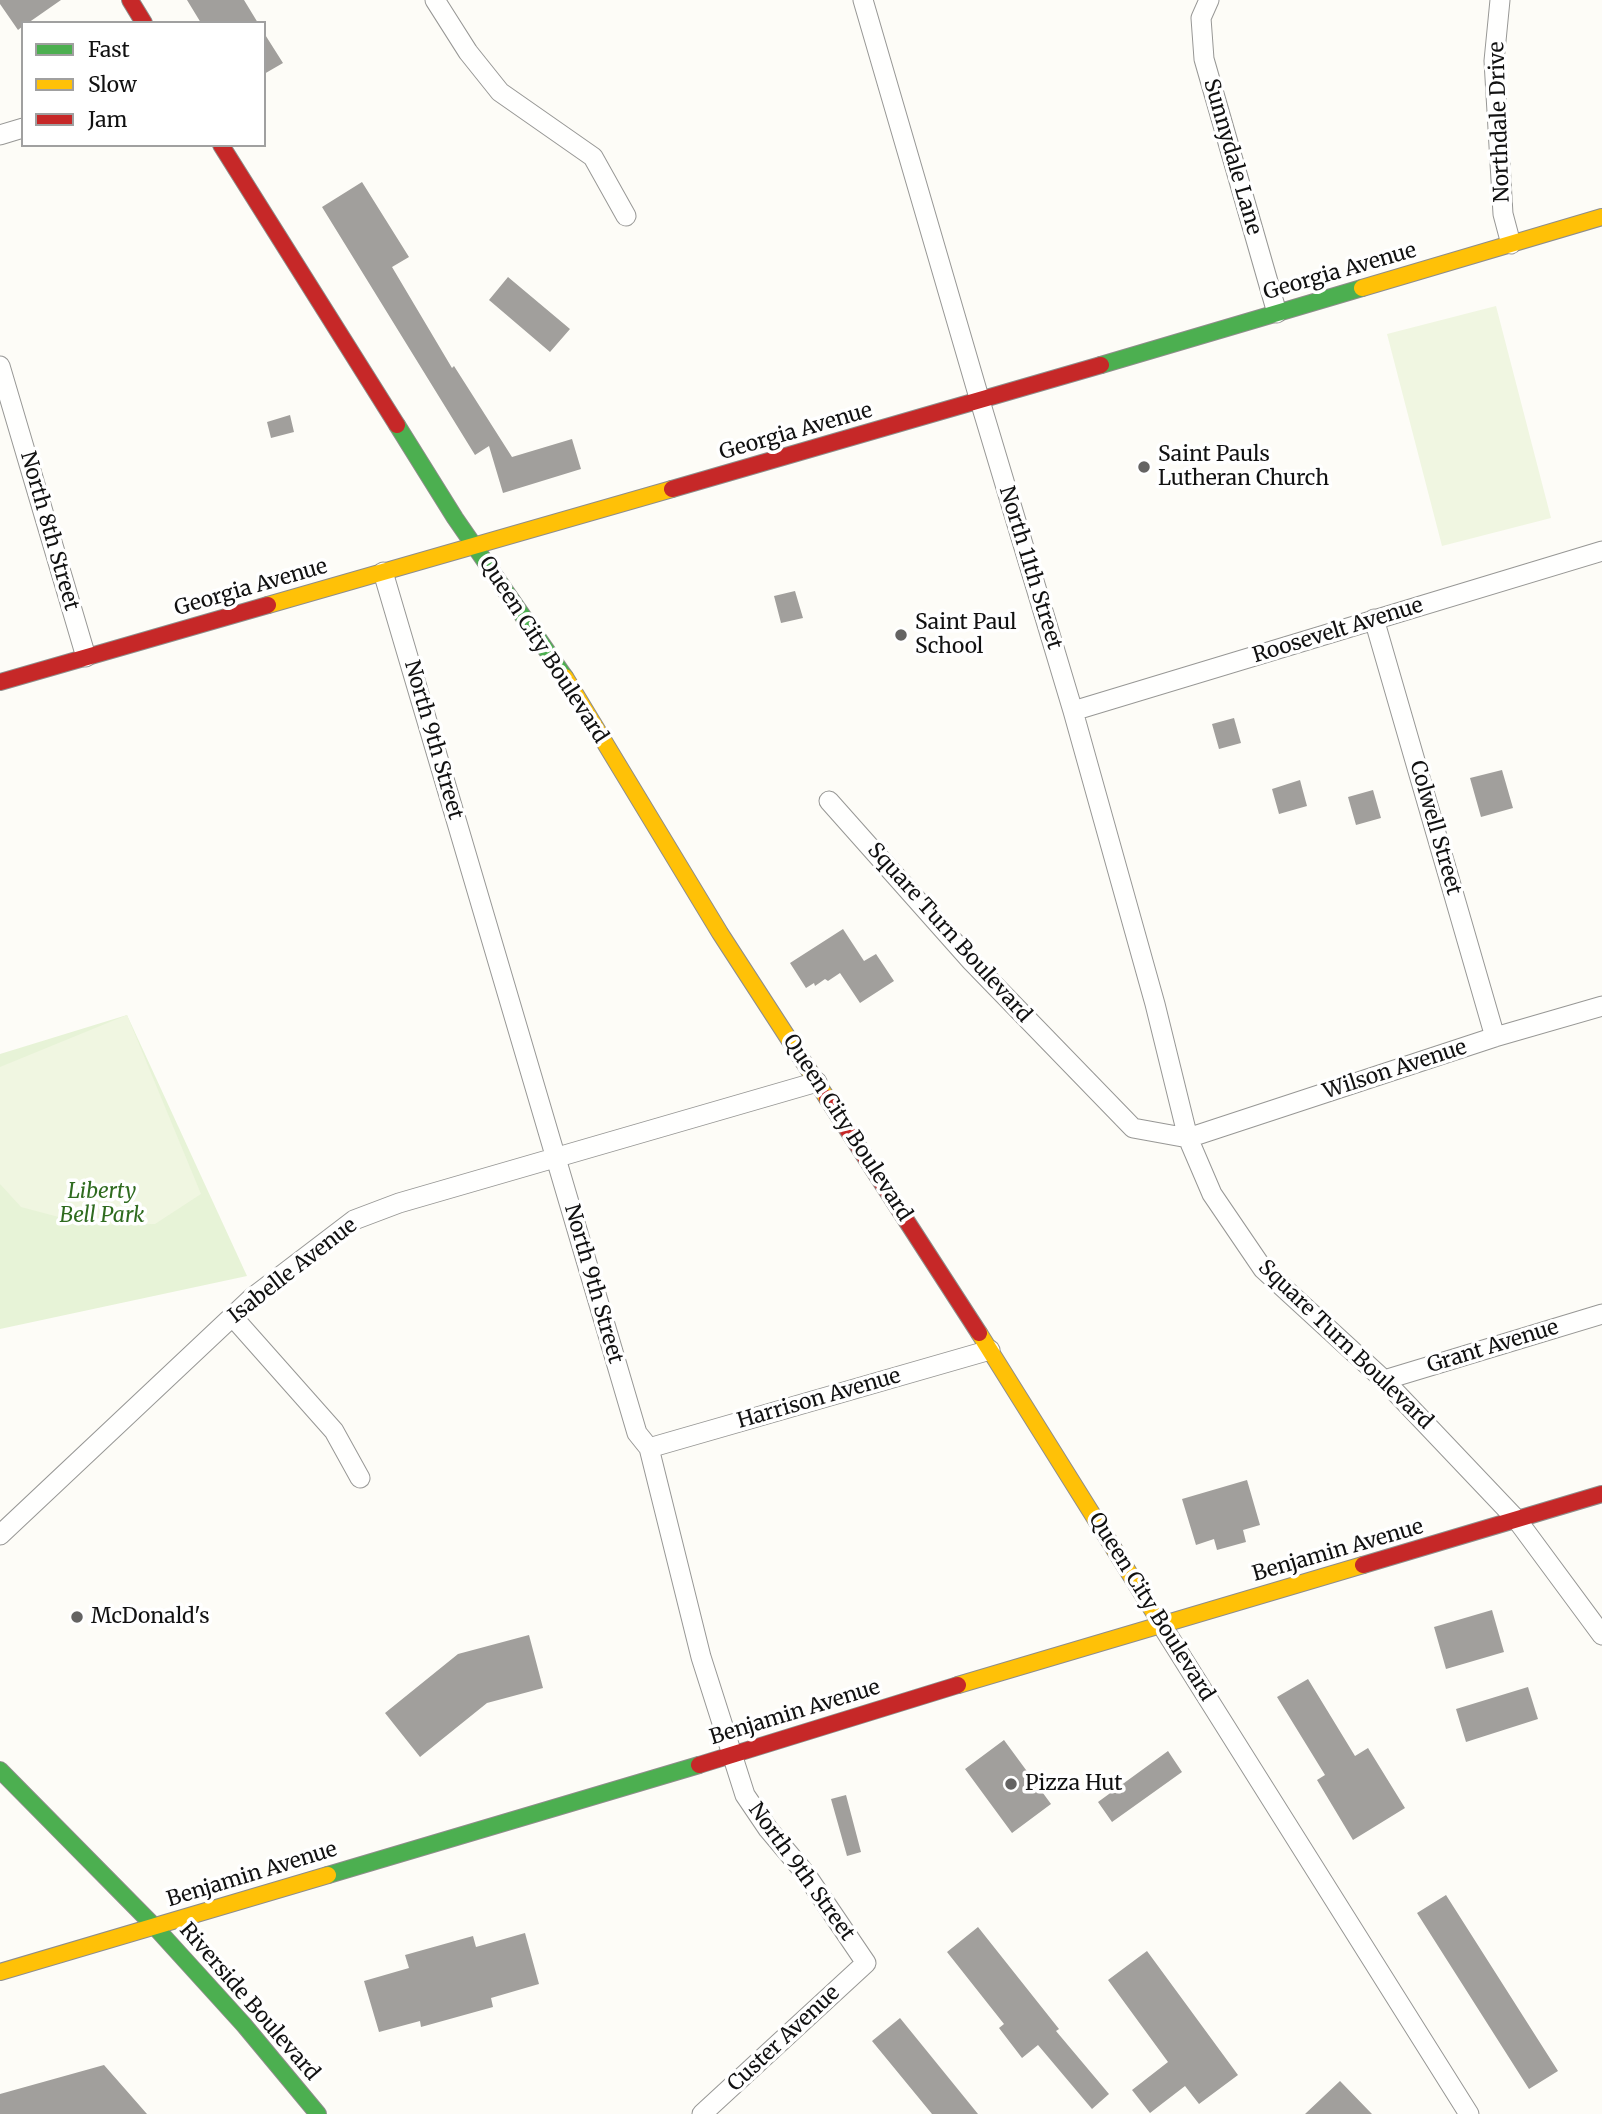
<!DOCTYPE html>
<style>
body{margin:0}
#map{position:relative;width:1602px;height:2114px;overflow:hidden;background:#fdfcf7;font-family:Merriweather,serif}
canvas{display:block}
.legend{position:absolute;left:21px;top:21px;width:245px;height:126px;box-sizing:border-box;background:#fff;border:2px solid #a0a0a0;margin:0;padding:9px 12px;list-style:none;font-size:21px;color:#111}
.legend li{display:flex;align-items:center;gap:14px;height:35px}
.legend b{width:35px;border:2px solid #a0a0a0}
</style>
<div id="map">
<canvas width="1602" height="2114"></canvas>
<ul class="legend">
<li><b style="height:9px;background:#4caf50"></b>Fast</li>
<li><b style="height:9px;background:#ffc107"></b>Slow</li>
<li><b style="height:9px;background:#c62828"></b>Jam</li>
</ul>
</div>
<script>
const context = document.querySelector('canvas').getContext('2d');
context.lineJoin = 'round';
function fillPath(path, color) { context.fillStyle = color; context.fill(path, 'evenodd'); }
const toPath = rows => new Path2D(rows.map(r => 'M' + r).join(''));
function stroke(path, color, width, dash) { context.strokeStyle = color; context.lineWidth = width; context.lineCap = dash ? 'butt' : 'round'; context.setLineDash(dash || []); context.stroke(path); }
function write(font, color, halo, rows, align = 'center') {
  context.font = font + ' Merriweather,serif'; context.lineWidth = 7; context.setLineDash([]); context.textBaseline = 'middle'; context.strokeStyle = halo; context.fillStyle = color; for (const [text, x, y, turn = 0] of rows) {
    context.save(); context.translate(x, y); context.rotate((+turn || 0) * Math.PI / 180); context.textAlign = isNaN(turn) ? turn : align; if (halo) context.strokeText(text, 0, 0); context.fillText(text, 0, 0); context.restore();
  }
}
const green = toPath([
 [127,1015,247,1276,0,1329,0,1054]
]);
const pitch = toPath([
 [1496,306,1551,518,1442,546,1387,334],
 [127,1015,201,1194,155,1224,89,1225,21,1207,0,1184,0,1067]
]);
const building = toPath([
 [0,0,61,0,28,23,23,23,23,26,18,30,0,4],
 [187,0,244,0,258,23,201,23],
 [264,33,283,63,264,74],
 [362,182,409,257,392,267,452,368,454,366,512,457,572,439,581,469,503,493,489,446,475,455,322,207],
 [508,277,570,329,550,352,489,300],
 [290,415,294,432,271,438,267,422],
 [795,591,803,618,781,623,774,596],
 [1234,718,1241,743,1219,749,1212,724],
 [1502,770,1513,808,1481,817,1470,778],
 [1300,780,1307,806,1279,814,1272,789],
 [1373,790,1381,818,1356,825,1348,797],
 [843,929,864,961,876,954,894,981,860,1003,840,973,828,981,825,979,815,986,814,983,806,988,790,963],
 [1247,1480,1260,1525,1243,1530,1246,1542,1217,1550,1214,1539,1196,1545,1182,1499],
 [1492,1610,1504,1652,1446,1669,1434,1627],
 [529,1635,543,1688,487,1703,420,1757,385,1713,458,1654],
 [1308,1679,1355,1756,1368,1748,1405,1808,1353,1840,1317,1780,1325,1775,1277,1697],
 [1528,1687,1538,1719,1466,1742,1456,1709],
 [1004,1740,1051,1804,1012,1833,965,1769],
 [1168,1751,1182,1772,1112,1822,1098,1802],
 [846,1795,861,1852,847,1856,831,1799],
 [1446,1895,1558,2071,1529,2089,1417,1913],
 [978,1927,1059,2029,1056,2031,1109,2094,1092,2109,1038,2045,1022,2058,999,2028,1004,2024,947,1952],
 [525,1933,539,1984,491,1998,493,2007,421,2027,420,2021,379,2032,364,1981,409,1968,405,1955,473,1936,476,1947],
 [1147,1951,1238,2075,1199,2104,1185,2086,1150,2113,1132,2090,1168,2062,1108,1980],
 [900,2018,978,2114,932,2114,872,2041],
 [104,2065,147,2114,0,2114,0,2094],
 [1340,2081,1372,2114,1305,2114]
]);
const street = toPath([
 [435,0,468,52,500,92,593,157,626,216],
 [863,0,980,401,1073,711,1155,1004,1188,1138,1495,1037,1602,1006],
 [1209,0,1201,18,1204,59,1277,313],
 [1500,0,1494,61,1503,214,1511,244],
 [0,135,23,128],
 [0,366,86,657],
 [383,572,637,1433,649,1448,701,1657,745,1795,768,1829,805,1873,866,1963,702,2114],
 [1374,619,1495,1037],
 [1073,711,1602,551],
 [829,801,972,962,1133,1128,1188,1138,1212,1194,1263,1269,1384,1380,1517,1520,1602,1635],
 [232,1316,334,1431,360,1478],
 [1384,1380,1602,1314],
 [649,1448,990,1350],
 [0,1535,253,1297,354,1220,399,1203,817,1082],
 [1161,1624,1469,2114]
]);
const fast = toPath([
 [1101,365,1362,288],
 [397,425,455,518,565,677],
 [0,1770,155,1927,244,2025,318,2114],
 [328,1875,699,1765]
]);
const slow = toPath([
 [1362,288,1602,217],
 [268,605,672,489],
 [565,677,720,933,827,1098],
 [979,1333,1161,1624],
 [958,1685,1363,1565],
 [0,1972,328,1875]
]);
const jam = toPath([
 [130,0,144,23],
 [221,145,397,425],
 [672,489,1101,365],
 [0,682,268,605],
 [827,1098,979,1333],
 [1363,1565,1602,1494],
 [699,1765,958,1685]
]);
const markers = [
 [1144,467,7,"#646362"],
 [901,635,7,"#646362"],
 [77,1617,7,"#646362"],
 [1011,1784,7,"#646362"]
];
const streetNames = [
 ["Northdale Drive",1500,122,-92],
 ["Sunnydale Lane",1232,157,74],
 ["Georgia Avenue",1340,272,-16],
 ["Georgia Avenue",796,432,-16],
 ["North 8th Street",49,531,74],
 ["North 11th Street",1030,568,73],
 ["Georgia Avenue",251,588,-16],
 ["Roosevelt Avenue",1338,631,-17],
 ["Queen City Boulevard",543,650,57],
 ["North 9th Street",433,740,74],
 ["Colwell Street",1435,828,74],
 ["Square Turn Boulevard",949,933,48],
 ["Wilson Avenue",1395,1070,-18],
 ["Queen City Boulevard",847,1128,57],
 ["Isabelle Avenue",293,1271,-38],
 ["North 9th Street",593,1284,74],
 ["Square Turn Boulevard",1345,1345,44],
 ["Grant Avenue",1493,1347,-17],
 ["Harrison Avenue",819,1399,-16],
 ["Benjamin Avenue",1338,1551,-16],
 ["Queen City Boulevard",1151,1607,58],
 ["Benjamin Avenue",795,1713,-17],
 ["North 9th Street",801,1872,54],
 ["Benjamin Avenue",252,1875,-17],
 ["Riverside Boulevard",249,2002,49],
 ["Custer Avenue",784,2039,-43]
];
const poiNames = [
 ["Saint Pauls",1158,455],
 ["Lutheran Church",1158,479],
 ["Saint Paul",915,623],
 ["School",915,647],
 ["McDonald's",91,1617],
 ["Pizza Hut",1025,1784]
];
const parkNames = [
 ["Liberty",102,1192],
 ["Bell Park",102,1216]
];
fillPath(green, '#e7f3d7');
fillPath(pitch, '#f0f6e1');
fillPath(building, '#a19f9c');
stroke(street, '#979795', 21);
stroke(fast, '#8e8d8b', 18);
stroke(slow, '#8e8d8b', 18);
stroke(jam, '#8e8d8b', 18);
stroke(street, '#fffffe', 19);
stroke(fast, '#4caf50', 16);
stroke(slow, '#ffc107', 16);
stroke(jam, '#c62828', 16);
for (const [x, y, r, color] of markers) { const dot = new Path2D(); dot.arc(x, y, r, 0, 2 * Math.PI); context.fillStyle = color; context.fill(dot); stroke(dot, '#fff', 2.5); }
write('21px', '#111', '#fff', streetNames);
write('21px', '#111', '#fff', poiNames, 'left');
write('italic 21px', '#2f6b1f', '#fff', parkNames);
</script>
